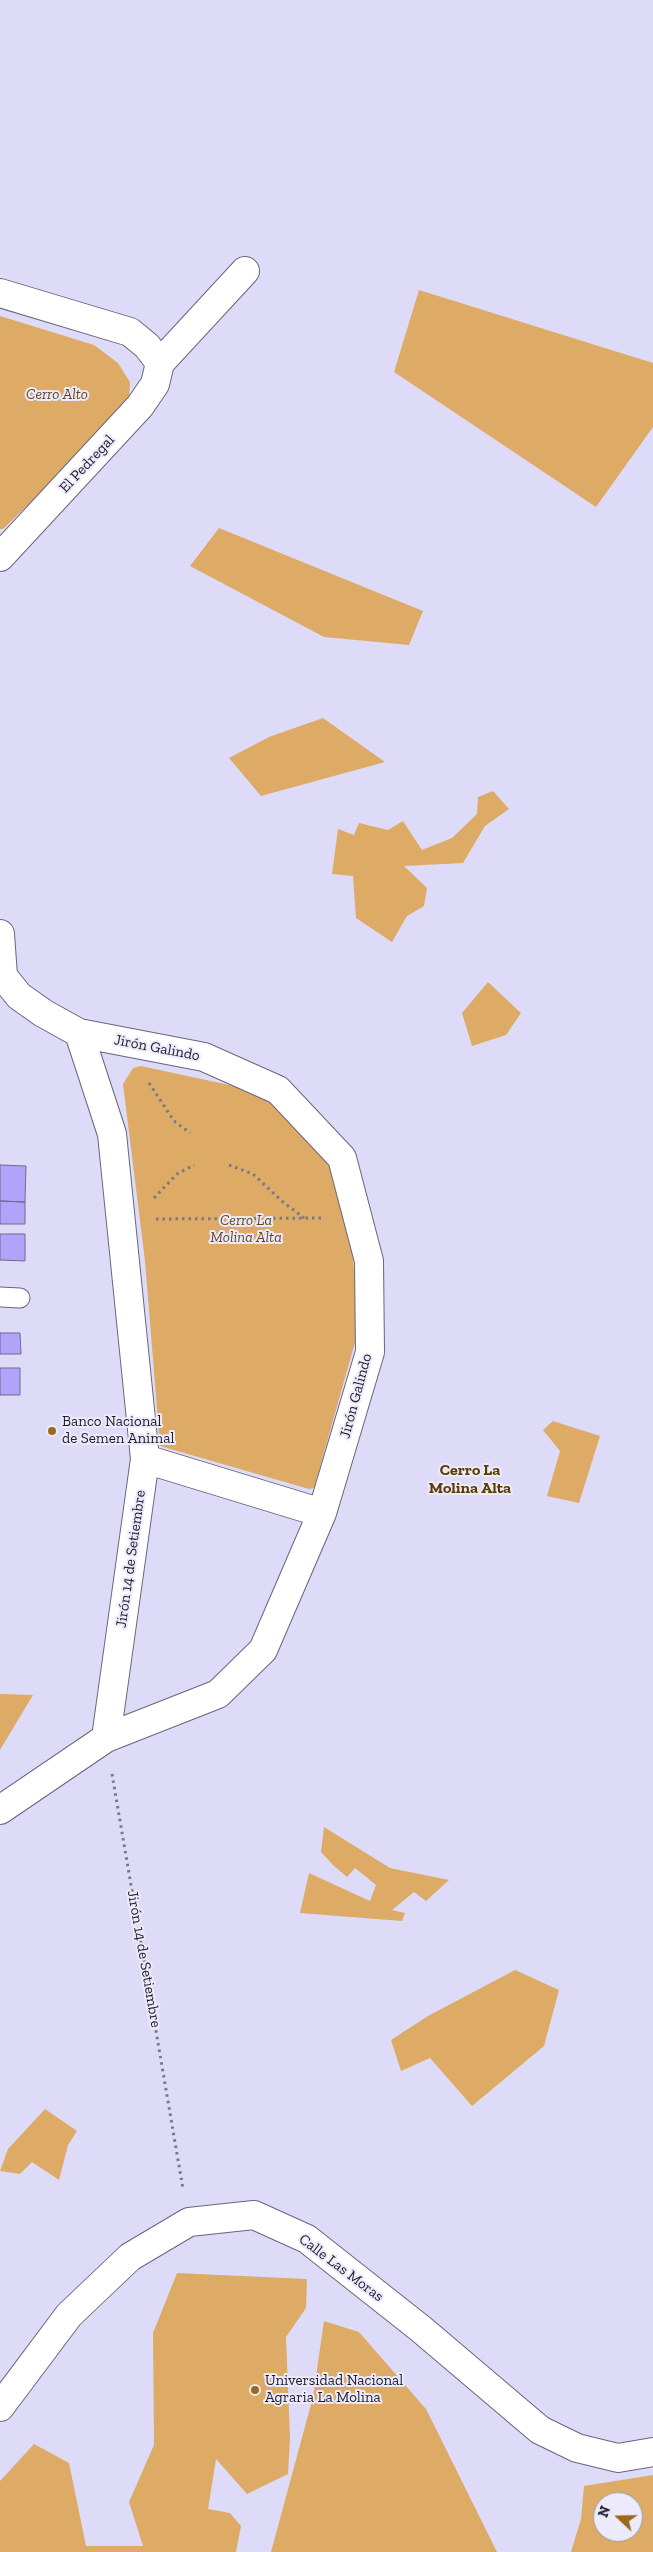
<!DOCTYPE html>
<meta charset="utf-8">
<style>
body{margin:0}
#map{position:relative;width:653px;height:2552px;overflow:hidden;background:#dedbf8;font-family:"Zilla Slab",serif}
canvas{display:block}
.north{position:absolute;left:593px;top:2492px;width:50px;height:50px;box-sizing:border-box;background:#eceafb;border:1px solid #9a98a6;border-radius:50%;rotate:291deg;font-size:14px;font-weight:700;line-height:20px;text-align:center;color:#1e1c27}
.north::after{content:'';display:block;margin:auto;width:18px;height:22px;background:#9a6a1c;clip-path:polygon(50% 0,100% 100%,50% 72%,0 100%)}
</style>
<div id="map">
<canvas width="653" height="2552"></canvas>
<div class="north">N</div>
</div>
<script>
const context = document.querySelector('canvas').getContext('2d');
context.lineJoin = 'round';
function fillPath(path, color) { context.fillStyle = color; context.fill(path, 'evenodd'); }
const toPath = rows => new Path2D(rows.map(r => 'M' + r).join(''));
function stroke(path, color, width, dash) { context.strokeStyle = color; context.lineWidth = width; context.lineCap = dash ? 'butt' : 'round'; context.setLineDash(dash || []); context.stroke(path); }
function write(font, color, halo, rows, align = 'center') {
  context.font = font + ' "Zilla Slab",serif'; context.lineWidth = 4; context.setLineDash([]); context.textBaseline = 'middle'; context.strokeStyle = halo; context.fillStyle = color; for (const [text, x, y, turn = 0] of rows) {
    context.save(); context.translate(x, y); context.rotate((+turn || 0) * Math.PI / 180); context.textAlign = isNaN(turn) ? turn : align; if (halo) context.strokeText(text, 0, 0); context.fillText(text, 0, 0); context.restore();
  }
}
const green = toPath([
 [419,290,653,363,653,427,596,507,394,372],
 [0,316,94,345,118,363,130,382,129,403,117,418,3,529,0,529],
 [219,528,423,611,409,645,324,637,190,566],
 [323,718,385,762,261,796,229,758,269,737],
 [493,791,509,809,485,826,463,863,404,866,427,888,424,906,407,916,392,942,356,918,353,876,332,874,338,829,354,835,359,823,388,830,403,821,422,850,452,838,477,814,478,797],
 [488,982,521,1013,506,1035,472,1046,462,1013],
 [141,1066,257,1091,285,1112,336,1168,351,1235,359,1328,314,1488,309,1489,160,1446,145,1261,123,1084,133,1068],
 [553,1421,600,1436,579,1503,547,1496,560,1451,543,1430],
 [0,1694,33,1695,0,1750],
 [324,1827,390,1868,449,1880,426,1901,414,1892,392,1910,405,1913,402,1921,300,1913,309,1873,370,1901,376,1885,355,1868,347,1877,333,1865,321,1852],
 [515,1970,559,1990,544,2046,472,2106,430,2058,401,2071,391,2040,428,2016],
 [45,2109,77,2131,68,2145,59,2180,32,2162,20,2174,0,2171,8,2149],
 [177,2273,307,2279,306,2308,286,2337,290,2438,288,2474,247,2494,216,2459,208,2509,230,2513,241,2526,236,2552,0,2552,0,2481,34,2444,69,2463,86,2546,143,2546,129,2502,154,2445,153,2333],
 [324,2321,359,2332,426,2409,497,2552,271,2552,313,2397],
 [653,2475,653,2552,571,2552,581,2519,584,2486],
 [603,2502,633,2502,633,2532,603,2532]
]);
const building = toPath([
 [0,1165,26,1166,25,1202,0,1201,0,1165],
 [0,1201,25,1202,25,1224,0,1224,0,1201],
 [0,1234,25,1234,25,1261,0,1260,0,1234],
 [0,1333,20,1333,21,1354,0,1354,0,1333],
 [0,1368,20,1368,20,1395,0,1395,0,1368]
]);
const path = toPath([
 [149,1083,174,1121,190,1133],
 [229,1165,253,1174,283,1202,304,1218],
 [154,1198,177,1174,194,1165],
 [156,1219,322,1218],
 [112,1774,183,2189]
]);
const lane = toPath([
 [0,1297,20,1298]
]);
const street = toPath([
 [0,293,130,332,147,346,160,363],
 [0,557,140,406,155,384,160,363,245,271],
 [0,934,3,976,19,996,43,1013,79,1033,204,1057,278,1090,342,1158,369,1261,370,1352,322,1513,263,1650,218,1694,106,1738,0,1810],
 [79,1033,112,1134,145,1459,106,1738],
 [145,1459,322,1513],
 [0,2407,69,2315,130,2257,189,2222,254,2215,307,2239,421,2329,540,2430,577,2448,618,2458,653,2452]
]);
const markers = [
 [52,1431,5,"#9a6a1c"],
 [255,2390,5,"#9a6a1c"]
];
const parkNames = [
 ["Cerro Alto",57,395],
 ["Cerro La",246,1221],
 ["Molina Alta",246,1238]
];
const streetNames = [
 ["El Pedregal",87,464,-47],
 ["Jirón Galindo",157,1048,11],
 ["Jirón Galindo",356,1396,-75],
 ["Jirón 14 de Setiembre",131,1559,-82],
 ["Jirón 14 de Setiembre",144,1959,80],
 ["Calle Las Moras",341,2268,37]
];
const poiNames = [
 ["Banco Nacional",62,1422],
 ["de Semen Animal",62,1439],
 ["Universidad Nacional",265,2381],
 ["Agraria La Molina",265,2398]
];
const neighbourhoodNames = [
 ["Cerro La",470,1470],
 ["Molina Alta",470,1488]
];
fillPath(green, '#ddab65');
fillPath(building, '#b1a3f9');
stroke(building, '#6f6c85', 1);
stroke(lane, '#68657e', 21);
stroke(street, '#68657e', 30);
stroke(path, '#7a778b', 3, [2.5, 4]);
stroke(lane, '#fff', 19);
stroke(street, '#fff', 28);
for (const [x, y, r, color] of markers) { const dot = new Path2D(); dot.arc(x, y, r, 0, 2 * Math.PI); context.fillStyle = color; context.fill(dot); stroke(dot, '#eceafb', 2); }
write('italic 15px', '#614825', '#eceafb', parkNames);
write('15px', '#1e1c27', '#eceafb', streetNames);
write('15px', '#1e1c27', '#eceafb', poiNames, 'left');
write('bold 16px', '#5c3c02', '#eceafb', neighbourhoodNames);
</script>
